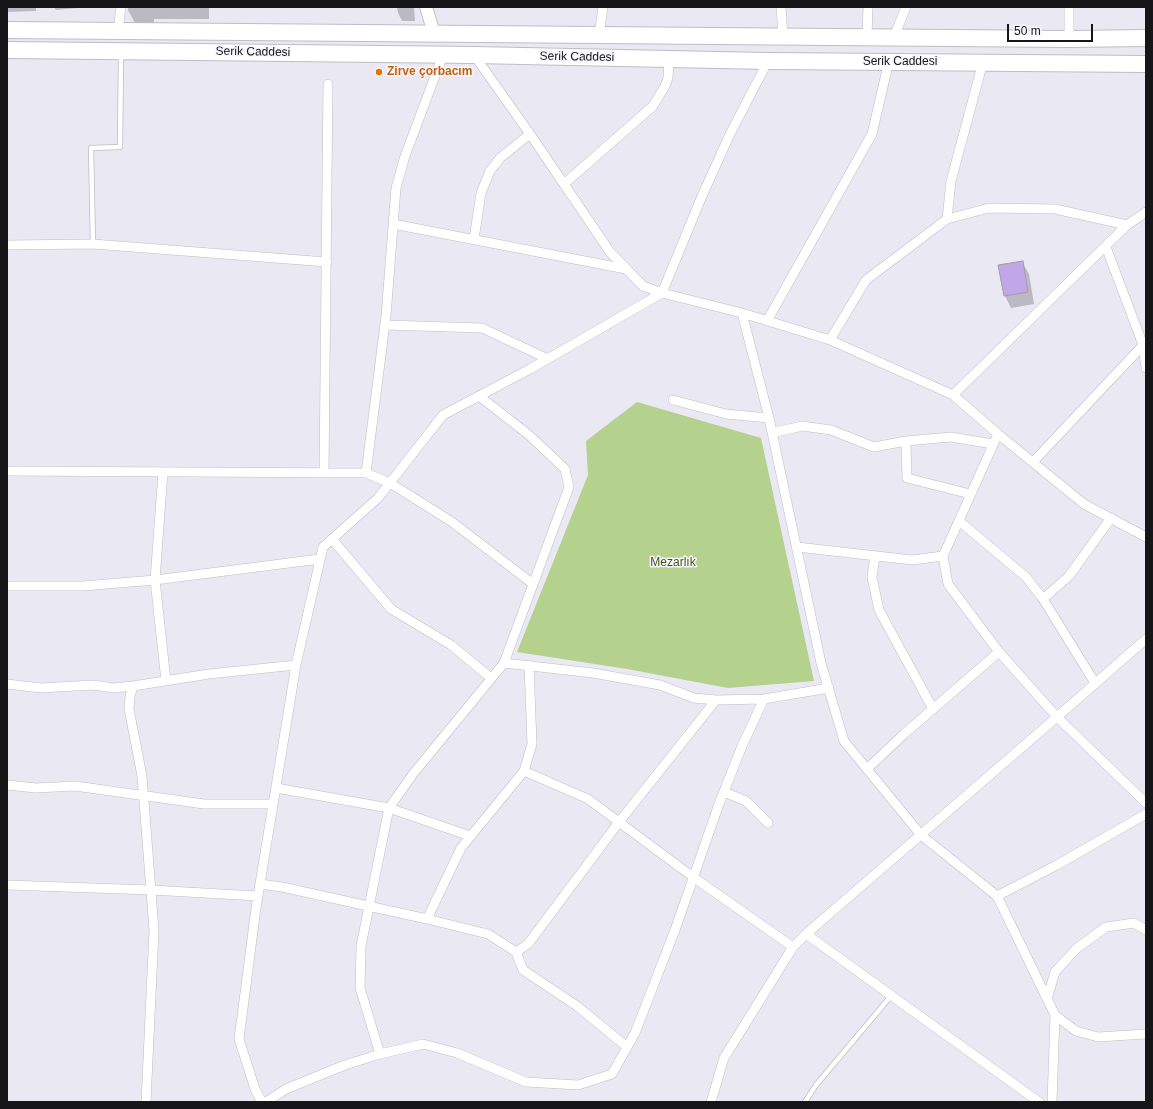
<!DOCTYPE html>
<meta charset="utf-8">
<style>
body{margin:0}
#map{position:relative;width:1153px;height:1109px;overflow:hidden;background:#eae9f3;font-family:Arial,sans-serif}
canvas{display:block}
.frame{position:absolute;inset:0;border:8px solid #161518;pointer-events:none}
.scale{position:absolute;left:1007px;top:24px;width:86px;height:18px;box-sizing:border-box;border:2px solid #161518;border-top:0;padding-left:5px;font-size:12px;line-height:14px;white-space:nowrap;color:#161518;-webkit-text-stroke:3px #f8f6fe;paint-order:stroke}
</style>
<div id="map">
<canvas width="1153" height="1109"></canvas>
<div class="frame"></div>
<div class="scale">50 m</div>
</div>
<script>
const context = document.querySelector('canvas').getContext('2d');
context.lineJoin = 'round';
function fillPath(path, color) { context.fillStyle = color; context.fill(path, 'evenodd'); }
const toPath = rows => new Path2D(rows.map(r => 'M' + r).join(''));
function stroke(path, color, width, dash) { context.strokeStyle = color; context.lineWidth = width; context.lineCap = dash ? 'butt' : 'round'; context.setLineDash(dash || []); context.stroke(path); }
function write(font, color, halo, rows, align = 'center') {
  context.font = font + ' Arial,sans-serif'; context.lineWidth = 3; context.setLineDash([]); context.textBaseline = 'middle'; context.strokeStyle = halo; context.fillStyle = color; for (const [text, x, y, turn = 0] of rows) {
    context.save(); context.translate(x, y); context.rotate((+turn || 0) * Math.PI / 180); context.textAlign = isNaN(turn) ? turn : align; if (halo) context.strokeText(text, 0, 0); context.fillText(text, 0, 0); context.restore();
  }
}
const green = toPath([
 [637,402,761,438,814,681,728,688,627,669,517,652,588,475,586,441]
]);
const shadow = toPath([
 [7,7,36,7,36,11,7,12],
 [54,7,78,7,78,8,56,10],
 [128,7,209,7,209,19,154,19,154,25,136,25,128,10],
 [397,7,414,7,415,21,402,21,398,13],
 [1022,262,1029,274,1034,304,1011,308,1005,296,999,266]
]);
const building = toPath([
 [1023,261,1028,292,1004,296,998,265,1023,261]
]);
const service = toPath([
 [93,244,91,148,120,147,121,54],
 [805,1102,816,1085,891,996]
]);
const minor = toPath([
 [781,7,783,36],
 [1069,7,1069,39],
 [118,31,121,7],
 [599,35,603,7],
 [867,36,868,7],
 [894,37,906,7],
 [474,55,530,134,610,252,643,286,662,293,742,313,830,340,953,395,998,434,1084,504,1146,537],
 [564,184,653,106,665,86,668,78,669,59],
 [947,219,951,181,983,62],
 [393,224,626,269],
 [474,239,481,193,490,171,500,158,530,134],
 [7,245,93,244,327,262],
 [1106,247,1143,345,1146,368],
 [742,313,769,418,821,663,844,741,921,835,997,896,1055,1015,1052,1102],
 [767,321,872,134,889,61],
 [385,325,482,328,548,359],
 [830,340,866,280,947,219,989,208,1055,209,1127,225],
 [953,395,1127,225,1146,212],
 [673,400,726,414,769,418],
 [772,433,802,426,831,430,874,447,906,441,907,478,970,494],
 [998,434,943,556,948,584,999,652,1057,717,1146,803],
 [906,441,951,437,993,444],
 [1033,462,1146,342],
 [7,471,366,473,390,483,452,522,533,584],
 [163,472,155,580,166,681],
 [324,473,328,84],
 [366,473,386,316,396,188,405,156,443,55],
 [959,521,1026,577,1043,599,1095,683],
 [332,539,391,609,451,645,491,678],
 [797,547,912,560,943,556],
 [875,556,872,577,879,610,933,709],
 [7,586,83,586,155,580,320,559],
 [1043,599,1069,576,1111,518],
 [504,663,593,673,660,685,694,698,716,700,764,699,829,688],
 [7,684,41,688,93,685,114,688,133,686,209,674,296,665],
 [133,686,130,696,129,709,142,776,154,930,146,1102],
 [867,769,904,734,999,652],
 [524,771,588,799,693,877,793,947],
 [7,785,36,788,75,786,204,804,273,804],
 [276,788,389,808,470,836],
 [724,792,746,801,768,823],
 [260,884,282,887,427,919,488,934,516,952,523,970,577,1006,627,1047],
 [7,885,151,890,257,896],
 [997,896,1057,865,1146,814],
 [427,919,461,848,524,771,532,744,529,665],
 [806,934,1039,1102],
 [516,952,528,944,619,822,716,700],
 [1047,999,1055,972,1076,949,1106,927,1134,923,1146,930],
 [1055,1015,1076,1031,1098,1037,1146,1034],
 [380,1054,360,988,361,946,389,808,413,774,504,663,569,487,565,469,529,435,479,396],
 [262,1102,255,1089,239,1039,256,908,296,665,323,547,378,498,443,415,530,369,662,293,702,196,730,134,768,61],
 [266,1102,286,1089,345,1065,380,1054,423,1044,457,1053,526,1082,578,1085,612,1074,635,1033,675,930,719,804,742,746,764,699],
 [711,1102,724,1058,793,947,806,934,1057,717,1146,639]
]);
const tertiary = toPath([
 [426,7,434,33]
]);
const trunk = toPath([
 [7,30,1069,39,1146,38],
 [7,50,474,55,768,61,1146,64]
]);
const markers = [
 [379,72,4,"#e8710a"]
];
const streetNames = [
 ["Serik Caddesi",253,52,1],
 ["Serik Caddesi",577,57,1],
 ["Serik Caddesi",900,62]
];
const foodNames = [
 ["Zirve çorbacım",387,72]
];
const parkNames = [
 ["Mezarlık",673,563]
];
fillPath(green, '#b4d18e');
fillPath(shadow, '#0003');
fillPath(building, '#c1a6e8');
stroke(building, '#a09da6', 1);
stroke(service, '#bebdc6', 6);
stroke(minor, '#bebdc6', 10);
stroke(tertiary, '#bebdc6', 14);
stroke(trunk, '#bebdc6', 18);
stroke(service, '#fff', 4.5);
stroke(minor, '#fff', 9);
stroke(tertiary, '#fff', 12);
stroke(trunk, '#fff', 16);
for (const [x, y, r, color] of markers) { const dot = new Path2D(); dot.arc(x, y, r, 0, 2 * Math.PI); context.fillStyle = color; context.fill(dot); stroke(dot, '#f8f6fe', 1.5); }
write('12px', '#161518', '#f8f6fe', streetNames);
write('bold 12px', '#c56008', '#f8f6fe', foodNames, 'left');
write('12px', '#3e580e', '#f8f6fe', parkNames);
</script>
